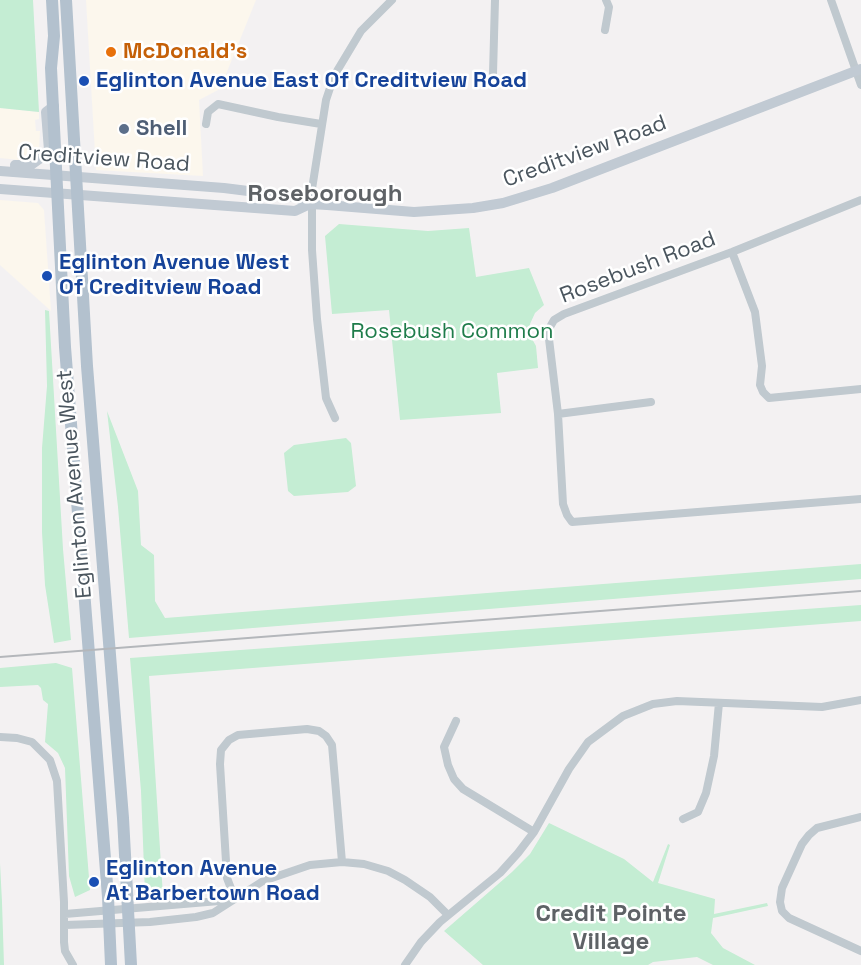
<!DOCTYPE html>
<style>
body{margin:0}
canvas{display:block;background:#f3f1f2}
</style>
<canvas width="861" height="965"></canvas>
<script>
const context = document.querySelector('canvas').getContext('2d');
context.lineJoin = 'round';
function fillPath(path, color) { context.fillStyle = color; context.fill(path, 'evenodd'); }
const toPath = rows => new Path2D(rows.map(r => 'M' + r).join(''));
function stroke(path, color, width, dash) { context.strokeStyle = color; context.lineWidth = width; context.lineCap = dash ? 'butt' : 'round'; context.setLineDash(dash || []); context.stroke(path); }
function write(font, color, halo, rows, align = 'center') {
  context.font = font + ' "Space Grotesk",sans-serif'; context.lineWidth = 5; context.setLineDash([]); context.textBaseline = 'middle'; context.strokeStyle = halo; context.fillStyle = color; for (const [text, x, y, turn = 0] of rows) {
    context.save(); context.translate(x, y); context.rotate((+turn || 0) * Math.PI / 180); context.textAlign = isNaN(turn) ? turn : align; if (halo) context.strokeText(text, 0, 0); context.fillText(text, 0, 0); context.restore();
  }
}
const commercial = toPath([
 [86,0,256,0,220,89,199,100,203,176,96,170],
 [0,108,39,112,39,119,35,120,36,131,40,131,39,150,33,156,19,160,0,158],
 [0,200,38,203,44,210,51,311,0,265]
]);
const green = toPath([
 [0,0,33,0,39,112,0,108],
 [339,224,428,231,469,228,476,277,529,268,544,305,535,313,530,324,531,337,536,346,538,368,497,373,501,413,400,420,389,310,332,314,325,236],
 [45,310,49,311,63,549,71,640,54,643,45,585,42,532,42,448,47,386],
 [107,411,138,491,141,545,154,555,155,601,165,618,861,564,861,579,129,638,118,507],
 [346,438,351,443,356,486,348,492,294,496,288,491,284,453,294,445],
 [861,605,861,621,149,676,163,896,150,897,145,894,141,791,130,658],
 [56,663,72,668,90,890,75,897,69,876,65,768,58,753,45,742,48,704,43,700,41,688,38,685,0,687,0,668],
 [549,823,624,859,653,882,668,844,670,845,658,883,715,899,714,914,767,903,768,906,713,918,711,933,723,948,755,965,713,965,697,957,653,962,648,965,483,965,444,931,512,872,530,854],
 [0,863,2,902,4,965,0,965]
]);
const minor = toPath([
 [831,0,861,85],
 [605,30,609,7,606,0],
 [493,74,495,0],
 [206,124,208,112,218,104,278,117,321,124],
 [861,200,732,252,564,314,554,320,550,327,549,339,558,414,563,504,567,515,572,522,861,499],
 [732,252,755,312,762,366,760,385,763,392,769,398,861,389],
 [558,414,651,402],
 [335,418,326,398,317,319,312,250,312,189,326,100,334,76,361,31,392,0],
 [456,721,444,747,448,765,454,779,463,789,534,832],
 [0,737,17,738,32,742,50,760,57,781,64,902,64,942,65,951,73,965],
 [861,817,817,828,809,835,802,844,782,888,780,902,782,911,789,918,861,951],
 [683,819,698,812,706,793,714,756,719,703],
 [235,899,227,878,220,764,221,750,229,740,238,735,307,729,319,731,326,736,332,745,342,862],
 [65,914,231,900],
 [65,925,150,922,196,917,213,913,263,881,310,865,342,862,364,864,388,871,405,880,430,897,448,915],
 [405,965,421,942,440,922,500,873,518,853,534,832,569,769,588,742,623,716,653,704,677,701,822,707,861,700]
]);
const secondary = toPath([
 [15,165,31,165,45,155,49,150,46,112,54,106],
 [0,171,224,188,296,197,310,204,327,205,414,212,473,208,503,203,552,188,861,69],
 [0,189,295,211,310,204]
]);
const primary = toPath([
 [52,0,54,36,51,68,65,347,108,897,111,965],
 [66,0,87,366,123,818,131,965]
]);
const rail = toPath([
 [0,657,861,591]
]);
const markers = [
 [111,52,6,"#e8710a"],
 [84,81,6,"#1a4fb4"],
 [124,129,6,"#5c6f8a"],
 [47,276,6,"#1a4fb4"],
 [94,882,6,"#1a4fb4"]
];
const foodNames = [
 ["McDonald's",123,52]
];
const transitNames = [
 ["Eglinton Avenue East Of Creditview Road",96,81],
 ["Eglinton Avenue West",59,263],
 ["Of Creditview Road",59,288],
 ["Eglinton Avenue",106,869],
 ["At Barbertown Road",106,894]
];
const serviceNames = [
 ["Shell",136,129]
];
const streetNames = [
 ["Creditview Road",585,152,-20],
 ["Creditview Road",104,159,4],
 ["Rosebush Road",638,268,-21],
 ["Eglinton Avenue West",75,484,-95]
];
const parkNames = [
 ["Rosebush Common",452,332]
];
const neighbourhoodNames = [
 ["Roseborough",325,194],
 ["Credit Pointe",611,914],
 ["Village",611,942]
];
fillPath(commercial, '#fcf7ed');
fillPath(green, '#c4edd3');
stroke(minor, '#c0c9cf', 8);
stroke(secondary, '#c1cad3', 10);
stroke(primary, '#b3c1ce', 12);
stroke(rail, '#b4b7bb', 2);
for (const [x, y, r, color] of markers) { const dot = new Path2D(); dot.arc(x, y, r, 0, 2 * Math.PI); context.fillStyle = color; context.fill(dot); stroke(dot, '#fff', 2); }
write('bold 22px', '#c56008', '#fff', foodNames, 'left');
write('bold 22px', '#164399', '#fff', transitNames, 'left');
write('bold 22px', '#4e5e75', '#fff', serviceNames, 'left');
write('22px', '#4a555e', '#fff', streetNames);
write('22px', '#1e7c4a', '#fff', parkNames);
write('bold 24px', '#5e6266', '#fff', neighbourhoodNames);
</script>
